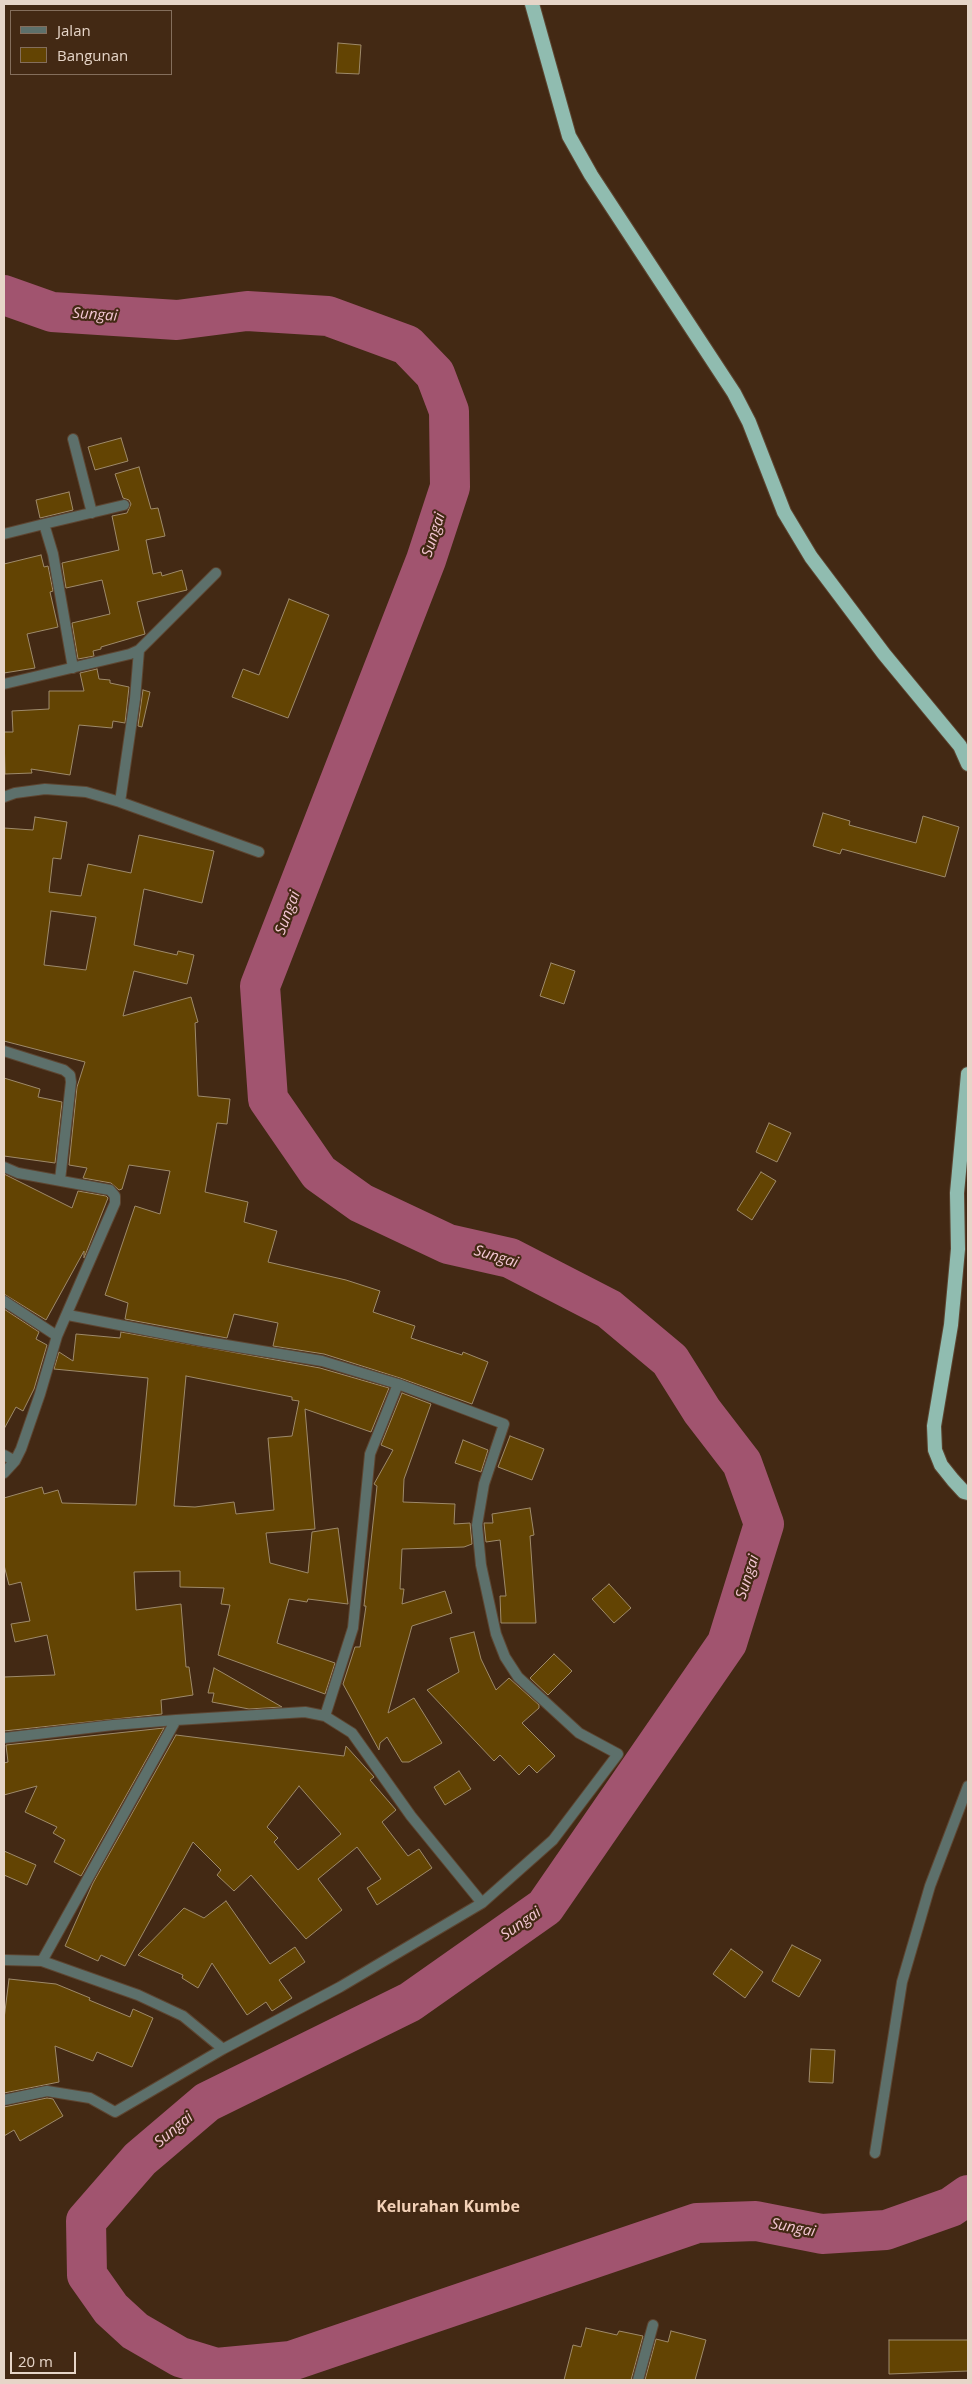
<!DOCTYPE html>
<style>
body{margin:0}
#map{position:relative;width:972px;height:2384px;overflow:hidden;background:#432914;font-family:"Open Sans",sans-serif}
canvas{display:block}
.frame{position:absolute;inset:0;border:5px solid #e6d5c8;pointer-events:none}
.legend{position:absolute;left:10px;top:10px;width:162px;height:65px;box-sizing:border-box;background:#432914;border:1px solid #846e5c;margin:0;padding:6px 9px;list-style:none;font-size:15px;color:#e6d5c8}
.legend li{display:flex;align-items:center;gap:10px;height:25px}
.legend b{width:25px;border:1px solid #846e5c}
.scale{position:absolute;left:10px;top:2352px;width:66px;height:22px;box-sizing:border-box;border:2px solid #e6d5c8;border-top:0;padding-left:6px;font-size:15px;line-height:18px;white-space:nowrap;color:#e6d5c8;-webkit-text-stroke:4px #432914;paint-order:stroke}
</style>
<div id="map">
<canvas width="972" height="2384"></canvas>
<div class="frame"></div>
<ul class="legend">
<li><b style="height:6px;background:#5d706b"></b>Jalan</li>
<li><b style="height:14px;background:#634403"></b>Bangunan</li>
</ul>
<div class="scale">20 m</div>
</div>
<script>
const context = document.querySelector('canvas').getContext('2d');
context.lineJoin = 'round';
const toPath = rows => new Path2D(rows.map(r => 'M' + r).join(''));
function stroke(path, color, width, dash) { context.strokeStyle = color; context.lineWidth = width; context.lineCap = dash ? 'butt' : 'round'; context.setLineDash(dash || []); context.stroke(path); }
function fillPath(path, color) { context.fillStyle = color; context.fill(path, 'evenodd'); }
function write(font, color, halo, rows, align = 'center') {
  context.font = font + ' "Open Sans",sans-serif'; context.lineWidth = 4.5; context.setLineDash([]); context.textBaseline = 'middle'; context.strokeStyle = halo; context.fillStyle = color; for (const [text, x, y, turn = 0] of rows) {
    context.save(); context.translate(x, y); context.rotate((+turn || 0) * Math.PI / 180); context.textAlign = isNaN(turn) ? turn : align; if (halo) context.strokeText(text, 0, 0); context.fillText(text, 0, 0); context.restore();
  }
}
const river = toPath([
 [4,295,52,312,177,320,247,311,328,316,407,345,435,374,449,411,450,487,426,560,260,986,268,1099,319,1173,361,1203,448,1244,510,1258,609,1309,670,1360,702,1411,742,1463,764,1524,727,1643,545,1907,410,2002,207,2102,140,2159,86,2221,87,2275,111,2309,135,2331,180,2357,216,2368,291,2361,697,2223,756,2221,822,2234,886,2230,951,2207,968,2195]
]);
const building = toPath([
 [338,43,361,45,359,74,336,73,338,43],
 [121,438,128,461,95,470,88,447,121,438],
 [139,467,151,509,158,508,165,536,146,540,153,574,161,572,162,576,182,570,187,590,137,602,145,634,101,647,101,649,93,651,94,656,78,659,72,623,110,614,102,580,66,588,62,563,119,550,112,516,127,513,131,504,129,500,123,498,115,474,139,467],
 [69,492,73,510,40,518,36,500,69,492],
 [41,555,44,567,48,566,53,591,50,592,58,627,27,634,35,668,4,673,4,564,41,555],
 [289,599,329,615,288,718,232,697,243,669,259,675,289,599],
 [97,669,99,679,110,680,110,683,129,687,125,723,113,721,112,728,79,725,70,775,31,769,32,773,5,774,4,732,13,732,12,711,49,709,49,691,84,691,80,673,97,669],
 [143,690,150,692,142,727,138,726,143,690],
 [823,813,850,821,849,825,916,843,923,816,959,827,945,877,842,849,840,854,813,846,823,813],
 [35,817,67,822,61,859,53,858,49,892,81,896,88,864,131,873,139,835,214,851,202,903,144,889,134,945,177,955,178,951,194,955,187,984,134,971,123,1016,191,997,198,1022,195,1023,198,1096,230,1099,227,1124,217,1123,205,1192,248,1202,244,1222,277,1231,268,1262,346,1280,380,1291,373,1312,415,1326,411,1338,462,1355,463,1352,488,1362,472,1404,400,1378,324,1354,273,1346,278,1323,234,1314,227,1338,125,1319,128,1303,105,1295,135,1206,160,1214,170,1171,129,1165,122,1189,119,1190,111,1183,83,1178,87,1168,69,1165,77,1087,85,1062,4,1041,4,828,33,830,35,817],
 [51,911,96,917,86,970,44,965,51,911],
 [551,963,575,971,564,1004,540,996,551,963],
 [4,1078,40,1089,38,1097,62,1102,55,1163,4,1156,4,1078],
 [769,1123,791,1133,777,1162,756,1152,769,1123],
 [761,1172,776,1181,752,1220,737,1210,761,1172],
 [4,1174,72,1208,78,1191,106,1196,108,1198,84,1258,84,1251,46,1320,4,1294,4,1174],
 [4,1309,39,1332,36,1339,47,1345,34,1389,23,1411,16,1407,4,1429,4,1309],
 [121,1332,320,1368,389,1388,371,1432,305,1409,315,1529,266,1533,270,1563,308,1573,312,1532,338,1528,348,1604,308,1599,307,1602,289,1599,277,1643,335,1663,325,1694,218,1655,230,1605,221,1604,224,1588,180,1587,180,1571,134,1572,136,1610,181,1604,186,1667,189,1667,193,1695,161,1700,162,1714,4,1731,4,1677,55,1675,47,1635,15,1642,11,1624,30,1621,21,1582,9,1585,4,1565,4,1498,42,1487,44,1494,58,1490,62,1503,136,1505,148,1378,54,1369,59,1352,73,1361,76,1334,120,1338,121,1332],
 [186,1376,292,1397,292,1400,299,1401,292,1436,268,1438,274,1510,236,1514,234,1502,195,1507,174,1506,186,1376],
 [402,1393,431,1404,404,1479,403,1502,455,1504,454,1524,470,1523,472,1544,464,1547,402,1549,400,1589,404,1589,402,1604,445,1591,452,1613,412,1626,388,1713,414,1698,442,1743,409,1762,402,1762,387,1737,380,1743,379,1750,343,1684,355,1647,360,1647,366,1606,364,1606,377,1486,374,1484,393,1450,381,1445,402,1393],
 [510,1436,544,1449,532,1480,498,1467,510,1436],
 [463,1440,488,1450,481,1472,455,1463,463,1440],
 [530,1508,534,1535,530,1536,536,1623,501,1623,500,1596,506,1596,500,1540,486,1542,484,1523,493,1523,492,1514,530,1508],
 [609,1584,631,1608,614,1623,592,1599,609,1584],
 [474,1632,481,1659,496,1690,509,1678,539,1705,539,1708,522,1723,555,1756,537,1773,529,1765,519,1775,500,1755,494,1761,427,1690,459,1672,450,1638,474,1632],
 [554,1654,572,1671,548,1695,530,1678,554,1654],
 [214,1668,223,1673,282,1707,249,1709,212,1702,214,1693,208,1693,214,1668],
 [164,1728,81,1876,54,1862,65,1840,53,1833,57,1827,25,1812,37,1786,4,1795,4,1763,8,1762,6,1745,164,1728],
 [176,1735,344,1756,346,1746,374,1777,370,1780,396,1810,382,1822,408,1856,419,1849,432,1868,377,1905,367,1888,381,1879,357,1847,318,1879,342,1910,306,1939,251,1875,234,1891,217,1875,221,1870,193,1842,125,1966,101,1955,98,1961,65,1946,93,1883,176,1735],
 [299,1786,341,1834,298,1870,274,1842,278,1838,267,1827,299,1786],
 [459,1771,471,1789,445,1805,434,1787,459,1771],
 [4,1851,36,1865,27,1885,4,1875,4,1851],
 [226,1901,270,1964,295,1947,305,1962,279,1980,292,1998,272,2011,266,2002,247,2015,212,1963,198,1988,182,1978,183,1975,138,1955,184,1908,204,1918,226,1901],
 [792,1945,821,1960,799,1997,772,1981,792,1945],
 [731,1949,763,1972,745,1998,713,1974,731,1949],
 [9,1979,56,1984,90,1998,89,2000,130,2017,133,2009,153,2018,132,2067,97,2052,93,2061,55,2046,59,2082,4,2093,4,2019,9,1979],
 [811,2049,835,2050,833,2083,809,2082,811,2049],
 [47,2098,53,2099,63,2116,20,2141,14,2130,4,2136,4,2107,47,2098],
 [586,2328,617,2335,619,2331,643,2336,631,2380,564,2380,573,2345,581,2347,586,2328],
 [671,2331,706,2340,695,2380,645,2380,656,2339,668,2342,671,2331],
 [889,2340,968,2340,968,2371,889,2374,889,2340]
]);
const minor = toPath([
 [73,439,92,513],
 [44,524,124,505],
 [4,534,44,524,53,554,73,668],
 [4,684,130,654,139,650,216,573],
 [4,797,15,793,45,789,86,792,120,802,259,852],
 [120,802,135,699,139,650],
 [4,1051,64,1070,70,1075,71,1082,60,1180],
 [4,1167,18,1173,110,1190,115,1196,115,1203,57,1336,40,1394,21,1449,15,1461,4,1473],
 [4,1301,57,1336],
 [4,1455,15,1461],
 [325,1716,353,1628,370,1454,398,1384],
 [4,1738,113,1725,176,1720,305,1712,325,1716,352,1733,411,1816,482,1903],
 [4,1960,42,1961,138,1995,183,2016,223,2049],
 [42,1961,176,1720],
 [4,2100,47,2091,90,2098,115,2112,223,2049,340,1987,482,1903,553,1840,618,1754,579,1733,518,1677,505,1657,496,1634,481,1565,477,1525,484,1484,504,1424,398,1384,322,1361,202,1341,68,1315],
 [875,2153,902,1982,930,1886,968,1786],
 [638,2380,653,2325]
]);
const trunk = toPath([
 [532,4,569,136,591,175,734,393,749,422,784,512,811,557,884,654,960,746,968,764],
 [968,1074,957,1193,958,1249,951,1325,934,1426,935,1450,941,1465,953,1480,964,1492,968,1493]
]);
const waterNames = [
 ["Sungai",95,315,4],
 ["Sungai",434,535,-72],
 ["Sungai",288,913,-69],
 ["Sungai",496,1257,17],
 ["Sungai",748,1577,-72],
 ["Sungai",521,1924,-35],
 ["Sungai",174,2130,-40],
 ["Sungai",793,2228,11]
];
const quarterNames = [
 ["Kelurahan Kumbe",448,2207]
];
stroke(river, '#a1546f', 40);
fillPath(building, '#634403');
stroke(building, '#9e8a6a', 1);
stroke(minor, '#5d4531', 12);
stroke(trunk, '#5d4531', 16);
stroke(minor, '#5d706b', 10);
stroke(trunk, '#90bcb0', 14);
write('italic 15px', '#f4c7d4', '#432914', waterNames);
write('bold 16px', '#f3d1b7', '#432914', quarterNames);
</script>
